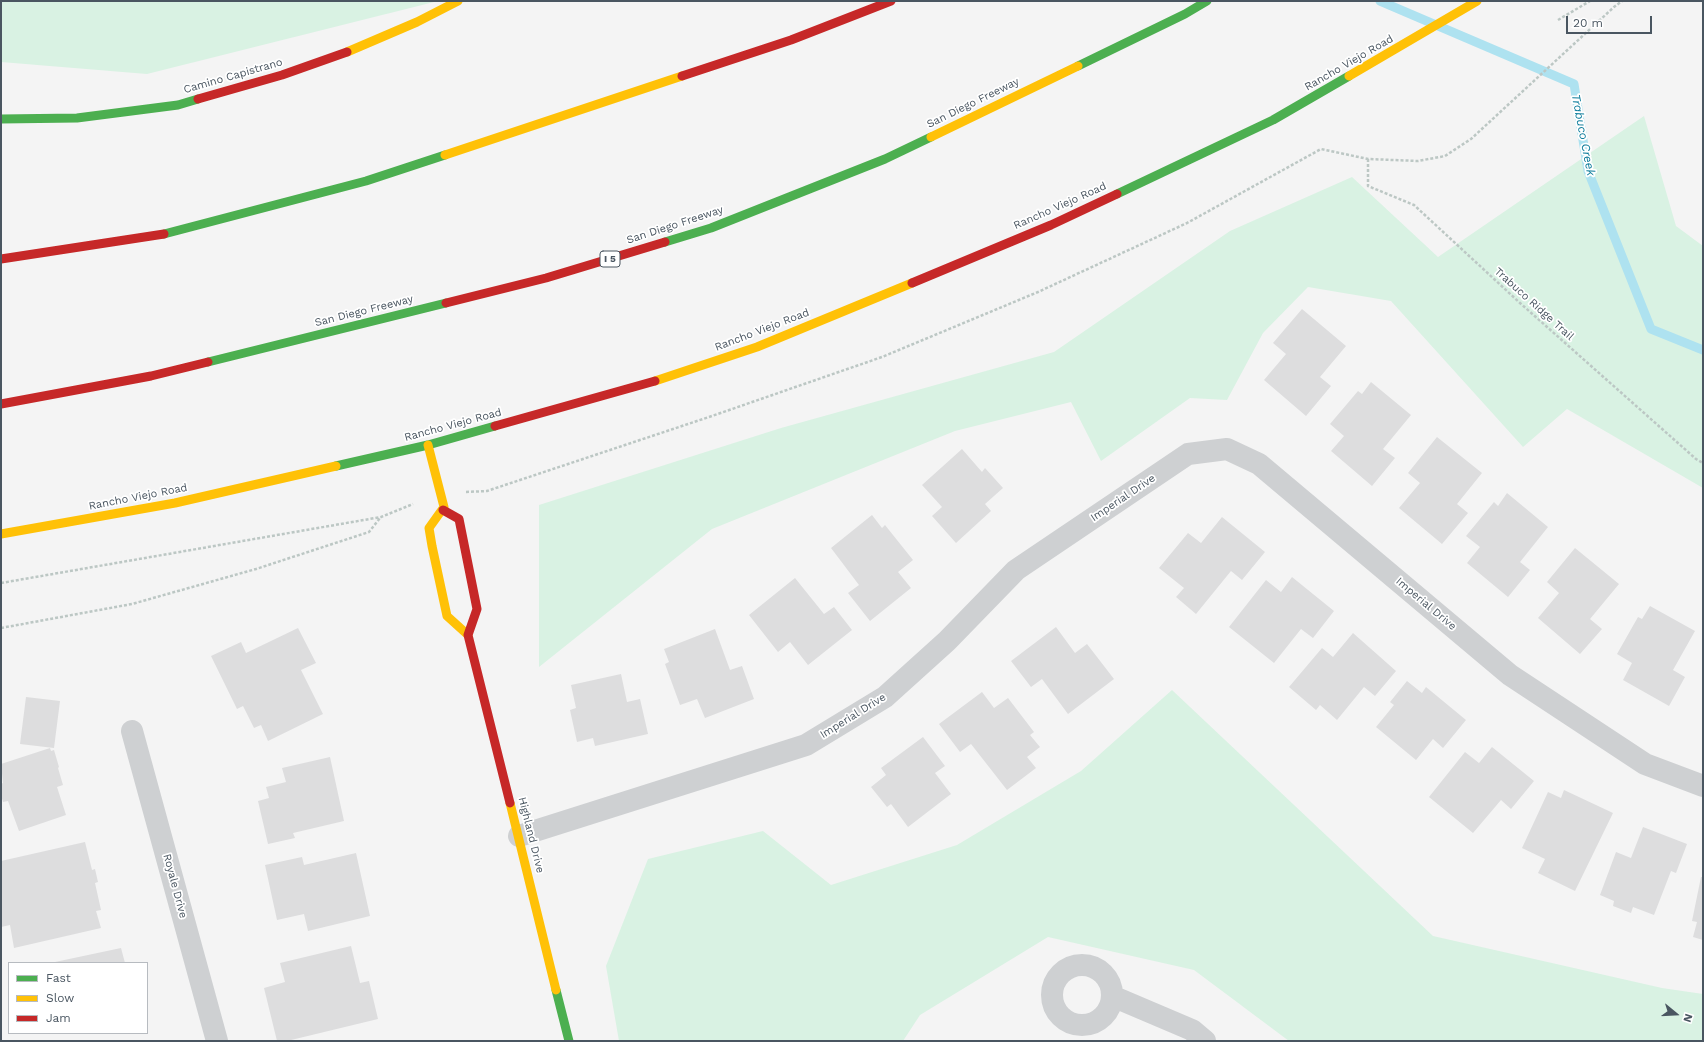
<!DOCTYPE html>
<style>
body{margin:0}
#map{position:relative;width:1704px;height:1042px;overflow:hidden;background:#f4f4f4;font-family:"Work Sans",sans-serif}
canvas{display:block}
.frame{position:absolute;inset:0;border:2px solid #4a5661;pointer-events:none}
.legend{position:absolute;left:8px;top:962px;width:140px;height:72px;box-sizing:border-box;background:#fff;border:1px solid #b7bbc0;margin:0;padding:5px 7px;list-style:none;font-size:12px;color:#4a5661}
.legend li{display:flex;align-items:center;gap:8px;height:20px}
.legend b{width:20px;border:1px solid #b7bbc0}
.north{position:absolute;left:1656px;top:994px;width:40px;height:40px;-webkit-text-stroke:3px #fff;paint-order:stroke;rotate:108deg;font-size:11px;font-weight:700;line-height:16px;text-align:center;color:#4a5661}
.north::after{content:'';display:block;margin:auto;width:14px;height:18px;background:#4a5661;clip-path:polygon(50% 0,100% 100%,50% 72%,0 100%)}
.scale{position:absolute;left:1566px;top:16px;width:86px;height:18px;box-sizing:border-box;border:2px solid #4a5661;border-top:0;padding-left:5px;font-size:12px;line-height:14px;white-space:nowrap;color:#4a5661;-webkit-text-stroke:3px #fff;paint-order:stroke}
</style>
<div id="map">
<canvas width="1704" height="1042"></canvas>
<div class="frame"></div>
<ul class="legend">
<li><b style="height:5px;background:#4caf50"></b>Fast</li>
<li><b style="height:5px;background:#ffc107"></b>Slow</li>
<li><b style="height:5px;background:#c62828"></b>Jam</li>
</ul>
<div class="north">N</div>
<div class="scale">20 m</div>
</div>
<script>
const context = document.querySelector('canvas').getContext('2d');
context.lineJoin = 'round';
function fillPath(path, color) { context.fillStyle = color; context.fill(path, 'evenodd'); }
const toPath = rows => new Path2D(rows.map(r => 'M' + r).join(''));
function stroke(path, color, width, dash) { context.strokeStyle = color; context.lineWidth = width; context.lineCap = dash ? 'butt' : 'round'; context.setLineDash(dash || []); context.stroke(path); }
function write(font, color, halo, rows, align = 'center') {
  context.font = font + ' "Work Sans",sans-serif'; context.lineWidth = 3.5; context.setLineDash([]); context.textBaseline = 'middle'; context.strokeStyle = halo; context.fillStyle = color; for (const [text, x, y, turn = 0] of rows) {
    context.save(); context.translate(x, y); context.rotate((+turn || 0) * Math.PI / 180); context.textAlign = isNaN(turn) ? turn : align; if (halo) context.strokeText(text, 0, 0); context.fillText(text, 0, 0); context.restore();
  }
}
const green = toPath([
 [1,1,438,1,147,74,1,62],
 [1644,116,1676,226,1703,246,1703,488,1567,409,1523,447,1391,301,1308,287,1263,333,1227,400,1190,398,1101,461,1071,402,955,431,712,529,539,667,539,505,781,428,1054,352,1230,231,1352,177,1438,257],
 [1172,690,1433,936,1662,988,1703,994,1703,1041,1289,1041,1194,970,1048,937,920,1015,903,1041,619,1041,606,966,648,859,763,831,831,885,957,845,1081,771]
]);
const stream = toPath([
 [1380,1,1574,84,1588,171,1651,329,1703,350]
]);
const building = toPath([
 [1302,309,1346,346,1320,377,1331,386,1306,416,1264,380,1286,354,1273,343],
 [1371,382,1411,415,1383,449,1395,458,1372,486,1331,451,1344,436,1330,424,1358,391,1362,394],
 [1437,437,1482,473,1457,504,1468,513,1442,544,1399,508,1420,483,1408,473],
 [962,449,982,472,985,468,1003,488,985,504,991,511,956,543,932,516,942,507,922,485],
 [1507,493,1548,527,1520,562,1530,570,1508,597,1467,563,1480,547,1466,536,1494,502,1498,506],
 [872,515,882,528,885,525,913,560,898,572,911,588,870,621,848,593,859,585,831,548],
 [1222,517,1265,552,1242,580,1231,571,1196,614,1176,597,1184,588,1159,568,1188,533,1201,543],
 [1575,548,1619,584,1590,619,1602,629,1580,654,1538,618,1559,593,1547,582],
 [1292,577,1334,611,1313,638,1301,629,1274,663,1229,627,1266,580,1281,592],
 [795,578,824,614,834,607,852,630,808,665,790,642,778,652,749,615],
 [1650,606,1695,631,1673,670,1685,677,1669,706,1623,680,1632,663,1617,654,1638,617,1642,619],
 [1056,627,1075,653,1087,644,1114,679,1068,714,1042,679,1031,687,1011,661],
 [298,628,316,663,301,670,323,714,268,741,261,725,254,728,243,706,237,709,211,656,241,642,246,653],
 [715,629,730,670,742,666,754,699,705,718,697,699,680,705,665,664,669,662,664,649],
 [1353,633,1396,671,1375,696,1364,687,1337,720,1320,705,1316,710,1289,687,1322,648,1333,657],
 [621,674,627,702,640,699,648,734,595,746,593,738,577,742,570,710,576,708,571,685],
 [1407,681,1422,693,1426,687,1466,720,1443,748,1433,739,1416,760,1376,727,1394,705,1390,702],
 [982,692,994,708,1008,698,1034,732,1030,735,1040,747,1027,757,1036,768,1007,790,971,744,960,752,939,724],
 [26,697,60,701,54,748,20,744],
 [923,737,945,766,935,773,951,794,908,827,891,804,887,807,871,787,886,775,881,768],
 [1492,747,1534,781,1511,809,1501,800,1473,833,1429,797,1465,752,1479,763],
 [50,748,51,751,54,750,59,767,58,768,63,785,57,787,66,815,19,831,8,801,3,802,1,795,1,784,3,783,1,764],
 [330,757,344,821,293,833,295,838,268,844,258,801,269,798,266,787,286,782,282,768],
 [1564,790,1613,813,1575,891,1538,873,1545,859,1522,848,1548,792,1561,798],
 [1643,827,1687,844,1676,873,1671,871,1654,915,1633,907,1631,913,1613,906,1614,901,1600,895,1616,852,1631,858],
 [85,842,92,870,95,869,98,882,95,883,101,910,96,911,101,928,14,948,10,925,1,927,1,861],
 [356,853,370,916,308,931,304,914,277,920,265,865,302,857,304,865],
 [1701,877,1703,877,1703,940,1693,937,1697,922,1692,921],
 [351,946,360,983,369,981,378,1019,287,1041,277,1041,264,988,285,982,280,963],
 [121,948,125,963,55,963,55,962]
]);
const path = toPath([
 [1558,20,1590,1],
 [1368,159,1368,186,1414,205,1520,303,1696,459,1703,463],
 [466,492,487,491,709,417,882,357,1038,292,1187,223,1321,149,1368,159,1418,161,1445,156,1471,139,1614,7,1622,1],
 [1,583,381,517,413,504],
 [1,628,132,604,256,569,369,532,380,518]
]);
const street = toPath([
 [132,731,217,1041],
 [519,836,806,745,885,697,947,641,1016,570,1188,454,1227,449,1259,464,1510,675,1645,764,1703,786],
 '1052 995a30 30 0 1 1 60 0a30 30 0 1 1-60 0Z',
 [1112,996,1192,1030,1205,1041]
]);
const fast = toPath([
 [1078,66,1185,14,1207,1],
 [1,119,77,118,178,105,198,99],
 [1117,194,1273,120,1349,76],
 [164,234,366,181,445,155],
 [665,242,711,228,885,159,931,137],
 [208,362,446,303],
 [336,466,428,445,495,426],
 [556,990,569,1041]
]);
const slow = toPath([
 [347,52,417,22,458,1],
 [1349,76,1477,1],
 [931,137,1078,66],
 [445,155,682,76],
 [655,381,757,347,912,283],
 [428,445,444,507,429,528,432,546,447,616,468,635],
 [1,534,175,503,336,466],
 [510,803,556,990]
]);
const jam = toPath([
 [682,76,791,40,891,1],
 [198,99,282,75,347,52],
 [1,259,164,234],
 [912,283,1051,225,1117,194],
 [446,303,546,278,665,242],
 [1,404,151,376,208,362],
 [495,426,655,381],
 [443,510,459,519,477,609,468,635,510,803]
]);
const shields = [
 [610,259,20]
];
const shieldNames = [
 ["I 5",610,259]
];
const streetNames = [
 ["Rancho Viejo Road",1349,63,-30],
 ["Camino Capistrano",233,76,-16],
 ["San Diego Freeway",973,103,-26],
 ["Rancho Viejo Road",1060,206,-24],
 ["San Diego Freeway",675,225,-18],
 ["Trabuco Ridge Trail",1534,304,42],
 ["San Diego Freeway",364,311,-14],
 ["Rancho Viejo Road",762,330,-21],
 ["Rancho Viejo Road",453,425,-15],
 ["Rancho Viejo Road",138,497,-11],
 ["Imperial Drive",1123,498,-34],
 ["Imperial Drive",1426,604,40],
 ["Imperial Drive",853,716,-32],
 ["Highland Drive",531,835,76],
 ["Royale Drive",175,886,75]
];
const waterNames = [
 ["Trabuco Creek",1583,135,79]
];
fillPath(green, '#d9f2e3');
stroke(stream, '#aee2f0', 9);
fillPath(building, '#ddddde');
stroke(path, '#bcc7c4', 2.5, [3, 2]);
stroke(street, '#ced0d2', 22);
stroke(fast, '#4caf50', 9);
stroke(slow, '#ffc107', 9);
stroke(jam, '#c62828', 9);
for (const [x, y, w] of shields) { const box = new Path2D(); box.roundRect(x - w / 2, y - 8, w, 16, 3); context.fillStyle = '#fff'; context.fill(box); stroke(box, '#4a5661', 1); }
write('bold 10px', '#4a5661', null, shieldNames);
write('11px', '#4a5661', '#fff', streetNames);
write('italic 12px', '#0c7c9b', '#fff', waterNames);
</script>
